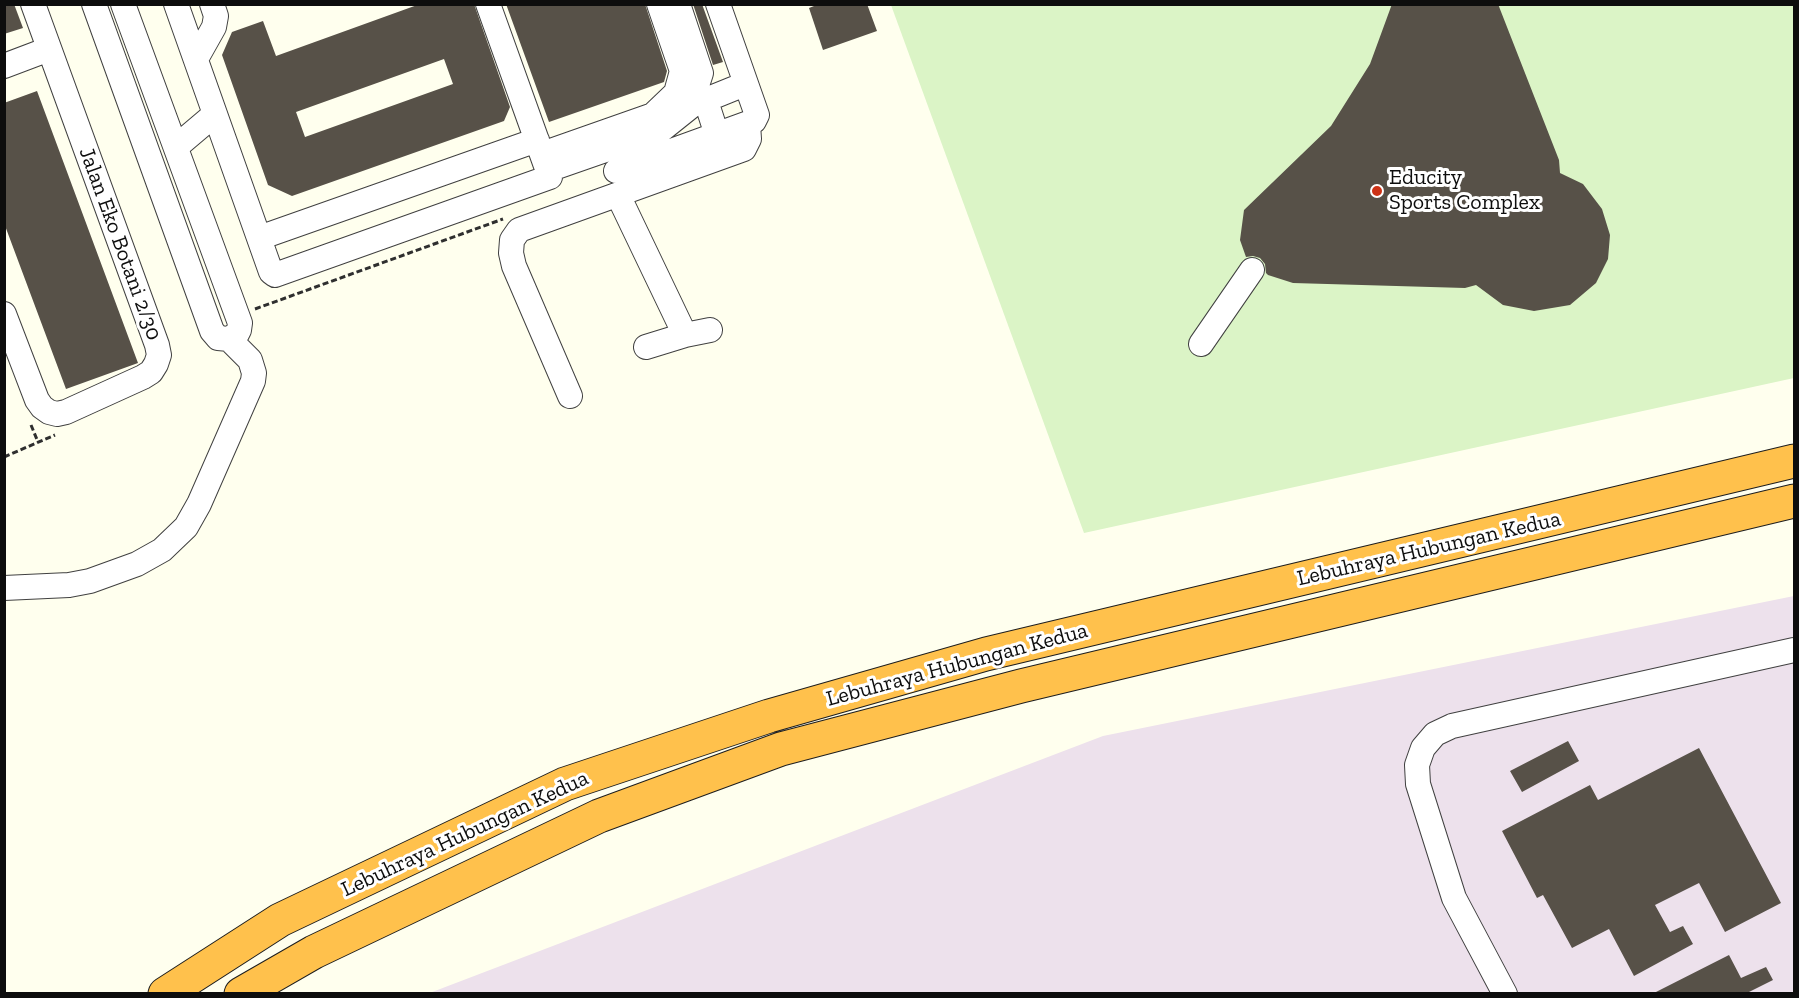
<!DOCTYPE html>
<style>
body{margin:0}
#map{position:relative;width:1799px;height:998px;overflow:hidden;background:#ffe;font-family:"Zilla Slab",serif}
canvas{display:block}
.frame{position:absolute;inset:0;border:6px solid #0d0d0d;pointer-events:none}
</style>
<div id="map">
<canvas width="1799" height="998"></canvas>
<div class="frame"></div>
</div>
<script>
const context = document.querySelector('canvas').getContext('2d');
context.lineJoin = 'round';
function fillPath(path, color) { context.fillStyle = color; context.fill(path, 'evenodd'); }
const toPath = rows => new Path2D(rows.map(r => 'M' + r).join(''));
function stroke(path, color, width, dash) { context.strokeStyle = color; context.lineWidth = width; context.lineCap = dash ? 'butt' : 'round'; context.setLineDash(dash || []); context.stroke(path); }
function write(font, color, halo, rows, align = 'center') {
  context.font = font + ' "Zilla Slab",serif'; context.lineWidth = 6; context.setLineDash([]); context.textBaseline = 'middle'; context.strokeStyle = halo; context.fillStyle = color; for (const [text, x, y, turn = 0] of rows) {
    context.save(); context.translate(x, y); context.rotate((+turn || 0) * Math.PI / 180); context.textAlign = isNaN(turn) ? turn : align; if (halo) context.strokeText(text, 0, 0); context.fillText(text, 0, 0); context.restore();
  }
}
const industrial = toPath([
 [1794,596,1794,993,427,994,1103,736]
]);
const pitch = toPath([
 [891,5,1794,5,1794,378,1084,533]
]);
const building = toPath([
 [4,4,14,4,23,28,4,34],
 [420,4,474,4,510,107,504,121,292,196,268,185,222,55,232,32,263,21,276,56],
 [444,59,453,84,305,137,296,112],
 [506,4,645,4,667,71,664,82,549,122],
 [693,4,702,4,723,62,713,65],
 [819,4,867,4,877,31,823,50,809,8],
 [1392,4,1498,4,1559,160,1560,173,1583,184,1602,209,1610,235,1608,259,1596,283,1570,305,1534,311,1503,305,1476,285,1465,288,1293,283,1268,275,1266,273,1265,264,1260,258,1253,256,1246,257,1240,240,1244,210,1331,126,1370,64],
 [37,91,138,363,66,389,4,223,4,103],
 [1568,741,1579,761,1522,792,1510,771],
 [1699,748,1781,903,1725,932,1699,883,1655,905,1670,932,1683,926,1693,944,1634,976,1609,929,1572,948,1543,895,1537,898,1502,831,1590,785,1598,800],
 [1729,955,1741,978,1766,967,1773,980,1747,993,1654,993]
]);
const path = toPath([
 [255,309,503,219],
 [31,425,38,442],
 [4,457,55,435]
]);
const minor = toPath([
 [94,4,212,331,218,338,229,339,237,334,239,330,240,323,123,4],
 [176,4,271,272,275,275,550,177,488,4],
 [196,59,214,27,216,16,212,4],
 [4,66,49,49],
 [717,135,706,101,708,99,745,84],
 [176,147,215,114],
 [542,154,653,115,676,93,682,71,659,4],
 [548,170,660,131,690,107,701,73,678,4],
 [616,171,754,121,757,115,718,4],
 [618,195,685,335],
 [259,238,537,140],
 [4,314,37,400,42,407,49,412,57,414,66,412,143,377,151,372,156,364,159,355,157,345,33,4],
 [1201,344,1252,270],
 [646,347,685,335,710,330],
 [570,396,514,266,511,253,512,240,519,230,744,149,749,139,748,124],
 [4,588,69,585,90,581,137,564,162,550,186,527,199,504,253,381,254,373,250,360,229,339],
 [1505,994,1454,898,1418,784,1417,765,1423,748,1435,734,1452,726,1794,650]
]);
const highway = toPath([
 [165,994,280,920,565,784,769,716,986,654,1794,461],
 [241,994,314,952,599,816,781,749,1021,686,1794,501]
]);
const markers = [
 [1377,191,6,"#cd3216"]
];
const poiNames = [
 ["Educity",1389,178],
 ["Sports Complex",1389,203]
];
const streetNames = [
 ["Jalan Eko Botani 2/30",120,244,70],
 ["Lebuhraya Hubungan Kedua",1429,549,-13],
 ["Lebuhraya Hubungan Kedua",957,665,-15],
 ["Lebuhraya Hubungan Kedua",465,834,-25]
];
fillPath(industrial, '#ede1ec');
fillPath(pitch, '#dbf4c6');
fillPath(building, '#575148');
stroke(minor, '#404040', 26);
stroke(highway, '#1e1e1e', 35);
stroke(path, '#2f2f2f', 3, [6, 3]);
stroke(minor, '#fff', 24);
stroke(highway, '#ffc14c', 33);
for (const [x, y, r, color] of markers) { const dot = new Path2D(); dot.arc(x, y, r, 0, 2 * Math.PI); context.fillStyle = color; context.fill(dot); stroke(dot, '#fff', 2); }
write('22px', '#0d0d0d', '#fff', poiNames, 'left');
write('22px', '#0d0d0d', '#fff', streetNames);
</script>
